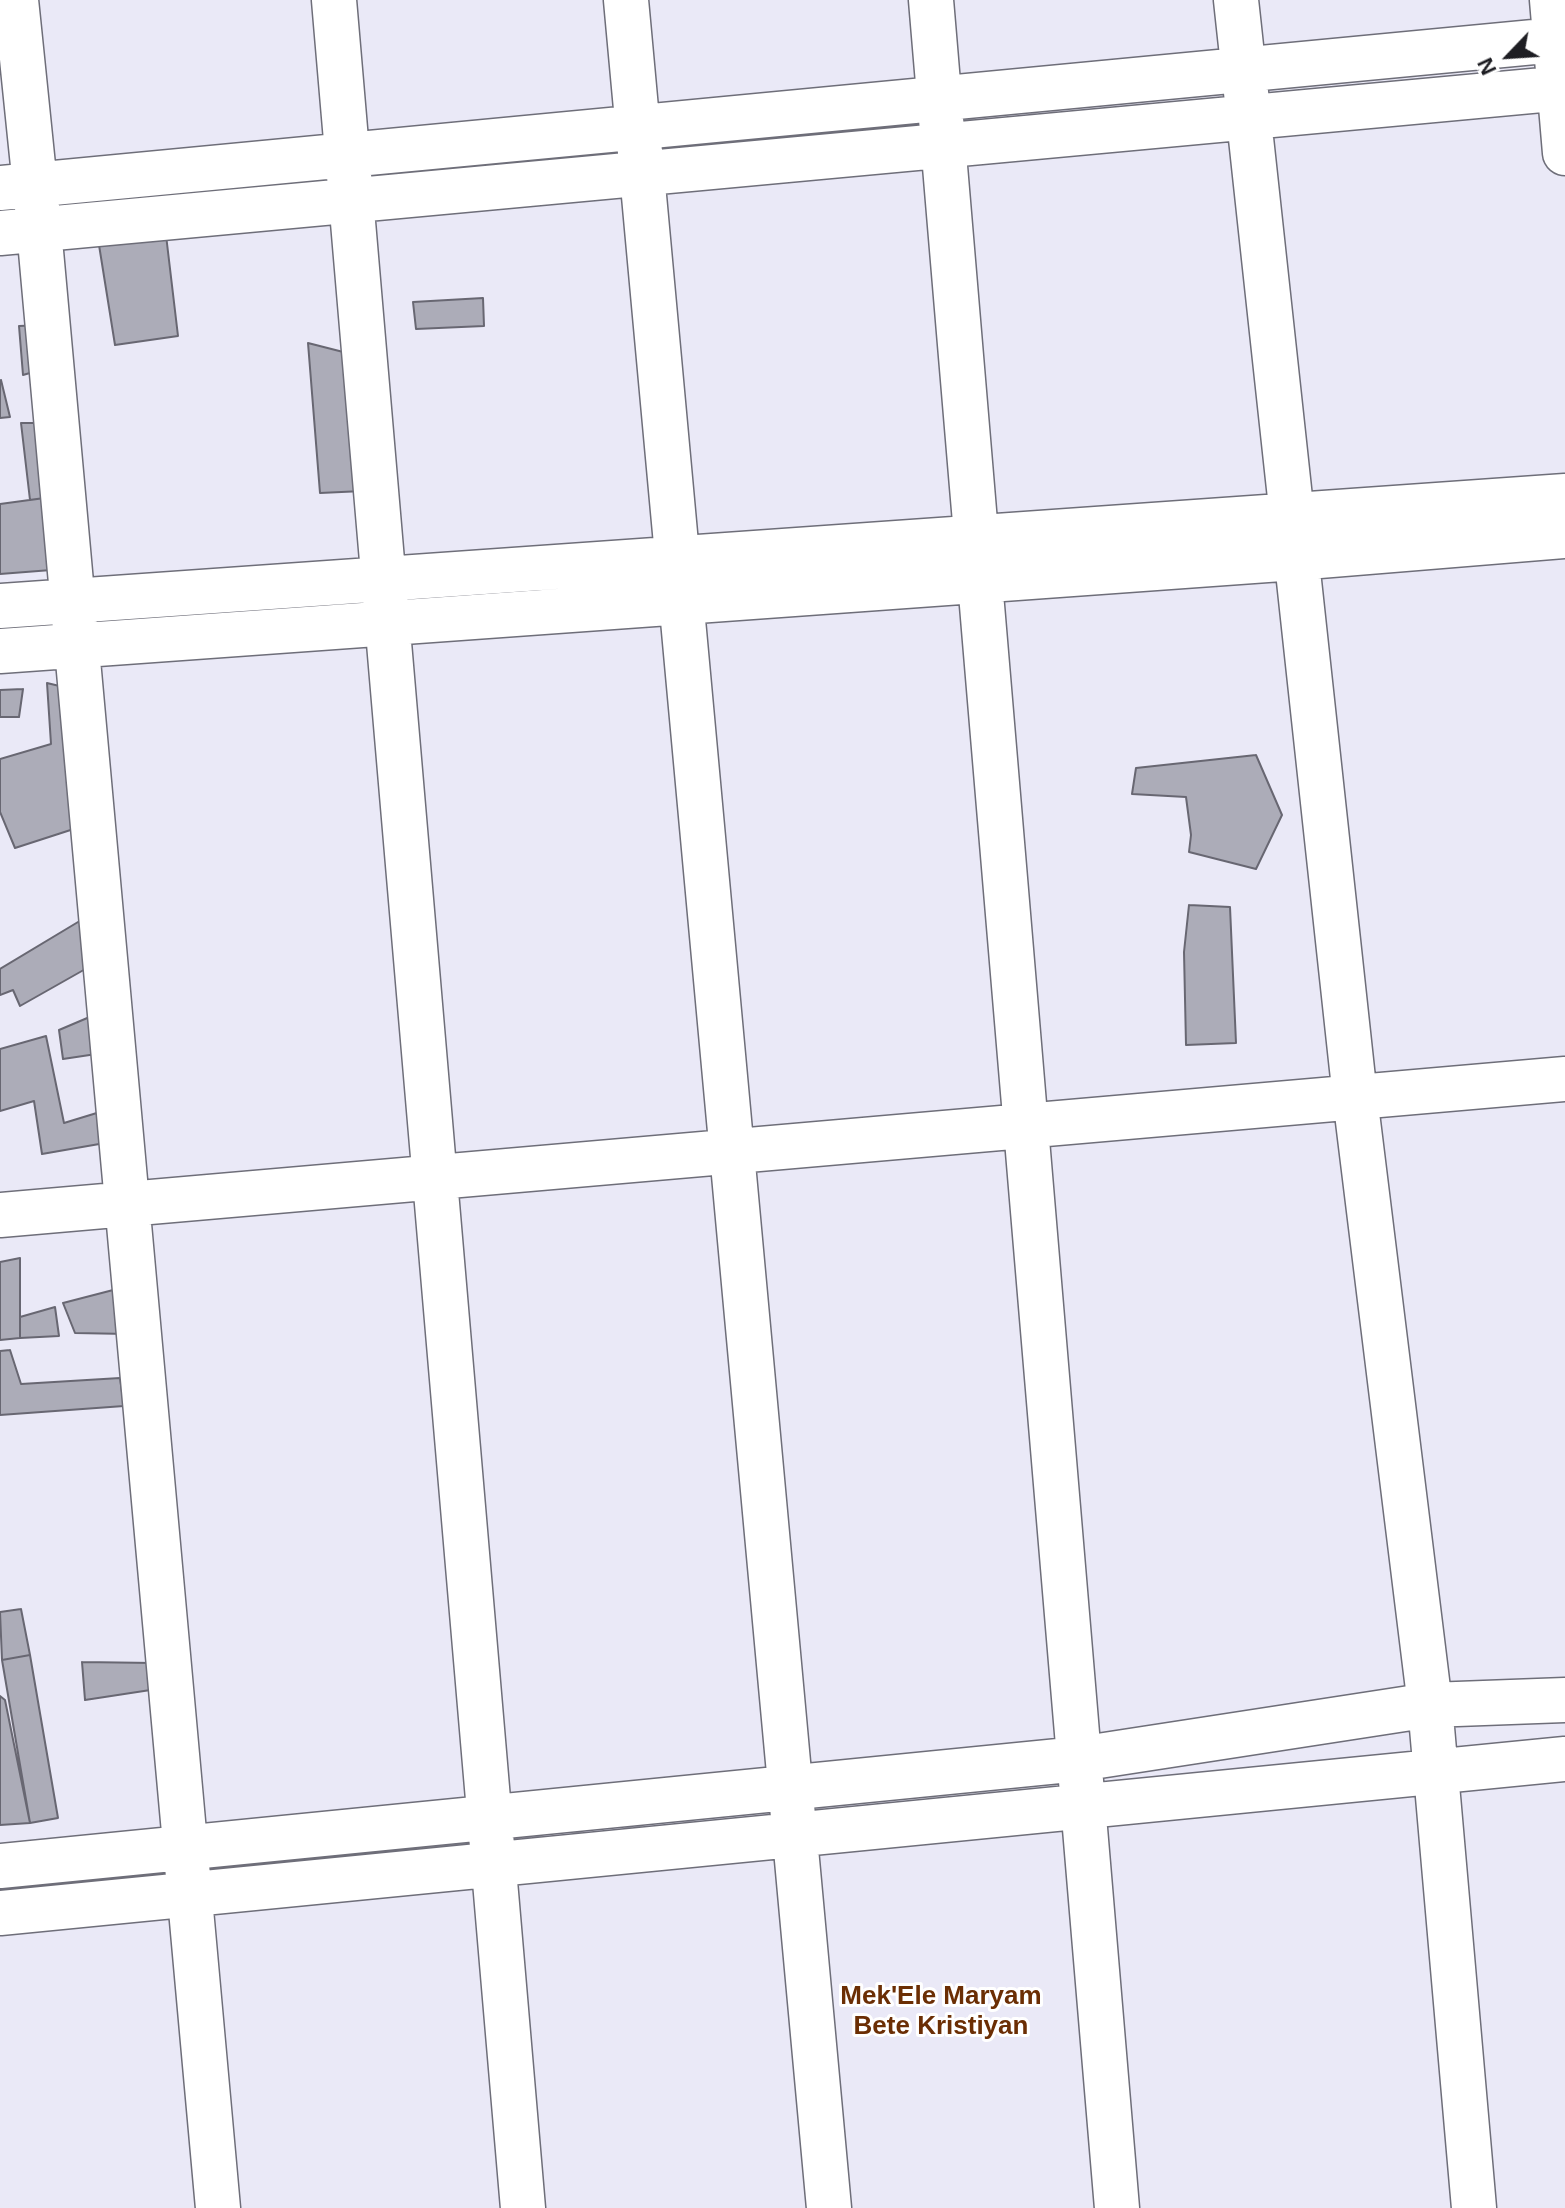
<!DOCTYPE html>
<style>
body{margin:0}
#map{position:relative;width:1565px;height:2208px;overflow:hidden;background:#eae9f7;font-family:Arial,sans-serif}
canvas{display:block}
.north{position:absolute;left:1469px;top:16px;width:80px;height:80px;-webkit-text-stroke:6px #fff;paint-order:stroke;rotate:245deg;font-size:22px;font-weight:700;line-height:32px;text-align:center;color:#1e1e23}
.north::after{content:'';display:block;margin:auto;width:28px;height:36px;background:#1e1e23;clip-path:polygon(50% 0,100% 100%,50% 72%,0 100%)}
</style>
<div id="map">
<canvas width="1565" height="2208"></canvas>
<div class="north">N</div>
</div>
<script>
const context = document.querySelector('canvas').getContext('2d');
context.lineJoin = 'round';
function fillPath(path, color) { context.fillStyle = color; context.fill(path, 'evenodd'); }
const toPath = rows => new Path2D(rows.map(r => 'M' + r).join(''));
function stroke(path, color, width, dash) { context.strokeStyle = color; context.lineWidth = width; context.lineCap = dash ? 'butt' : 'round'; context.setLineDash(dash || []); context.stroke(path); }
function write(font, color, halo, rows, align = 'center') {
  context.font = font + ' Arial,sans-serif'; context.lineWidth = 6; context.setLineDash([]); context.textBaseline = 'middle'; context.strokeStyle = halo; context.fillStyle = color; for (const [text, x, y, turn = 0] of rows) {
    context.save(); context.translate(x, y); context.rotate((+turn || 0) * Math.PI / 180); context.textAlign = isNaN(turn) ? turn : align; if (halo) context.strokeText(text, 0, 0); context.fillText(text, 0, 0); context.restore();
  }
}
const building = toPath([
 [166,235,178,336,115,345,99,245,166,235],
 [483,298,484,326,416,329,413,302,483,298],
 [42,325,47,368,23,375,19,326,42,325],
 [308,343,355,355,363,491,320,493,308,343],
 [1,380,10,417,0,418,0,381,1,380],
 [21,423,53,423,59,496,30,500,21,423],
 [59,496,64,569,0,574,0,504,59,496],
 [47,683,76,690,86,825,15,848,0,812,0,759,51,744,47,683],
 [23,689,19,717,0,717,0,690,23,689],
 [1256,755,1282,815,1256,869,1189,852,1191,835,1186,797,1132,794,1136,768,1256,755],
 [1189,905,1230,907,1236,1043,1186,1045,1184,952,1189,905],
 [88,916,96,963,20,1006,13,990,0,995,0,969,88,916],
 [99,1013,103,1053,63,1059,59,1030,99,1013],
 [46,1036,64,1123,100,1112,105,1143,42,1154,34,1101,0,1111,0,1049,46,1036],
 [20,1258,20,1338,0,1340,0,1262,20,1258],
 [117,1289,128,1334,75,1333,63,1303,117,1289],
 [55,1307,59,1336,20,1338,20,1317,55,1307],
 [10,1350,21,1384,120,1378,124,1406,0,1415,0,1351,10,1350],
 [21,1609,30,1655,2,1660,0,1612,21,1609],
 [30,1655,58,1818,30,1823,2,1660,30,1655],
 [82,1662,154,1663,157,1689,85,1700,82,1662],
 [0,1696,5,1700,30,1823,0,1825,0,1696]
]);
const minor = toPath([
 [16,0,35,185,218,2208],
 [334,0,523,2208],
 [626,0,829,2208],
 [931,0,1117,2208],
 [1236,0,1355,1097,1430,1705,1474,2208],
 [1552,0,1565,153],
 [0,188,1555,40,1565,42],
 [0,233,1565,88],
 [0,606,1565,496],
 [0,651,1295,558,1565,536],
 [0,1215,1565,1079],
 [0,1866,1079,1759,1430,1705,1565,1700],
 [0,1913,1565,1759]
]);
const neighbourhoodNames = [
 ["Mek'Ele Maryam",941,1997],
 ["Bete Kristiyan",941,2027]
];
fillPath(building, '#acacb8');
stroke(building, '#686772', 2);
stroke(minor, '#6e6e79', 47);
stroke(minor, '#fff', 44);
write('bold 26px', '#6b2e04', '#fff', neighbourhoodNames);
</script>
